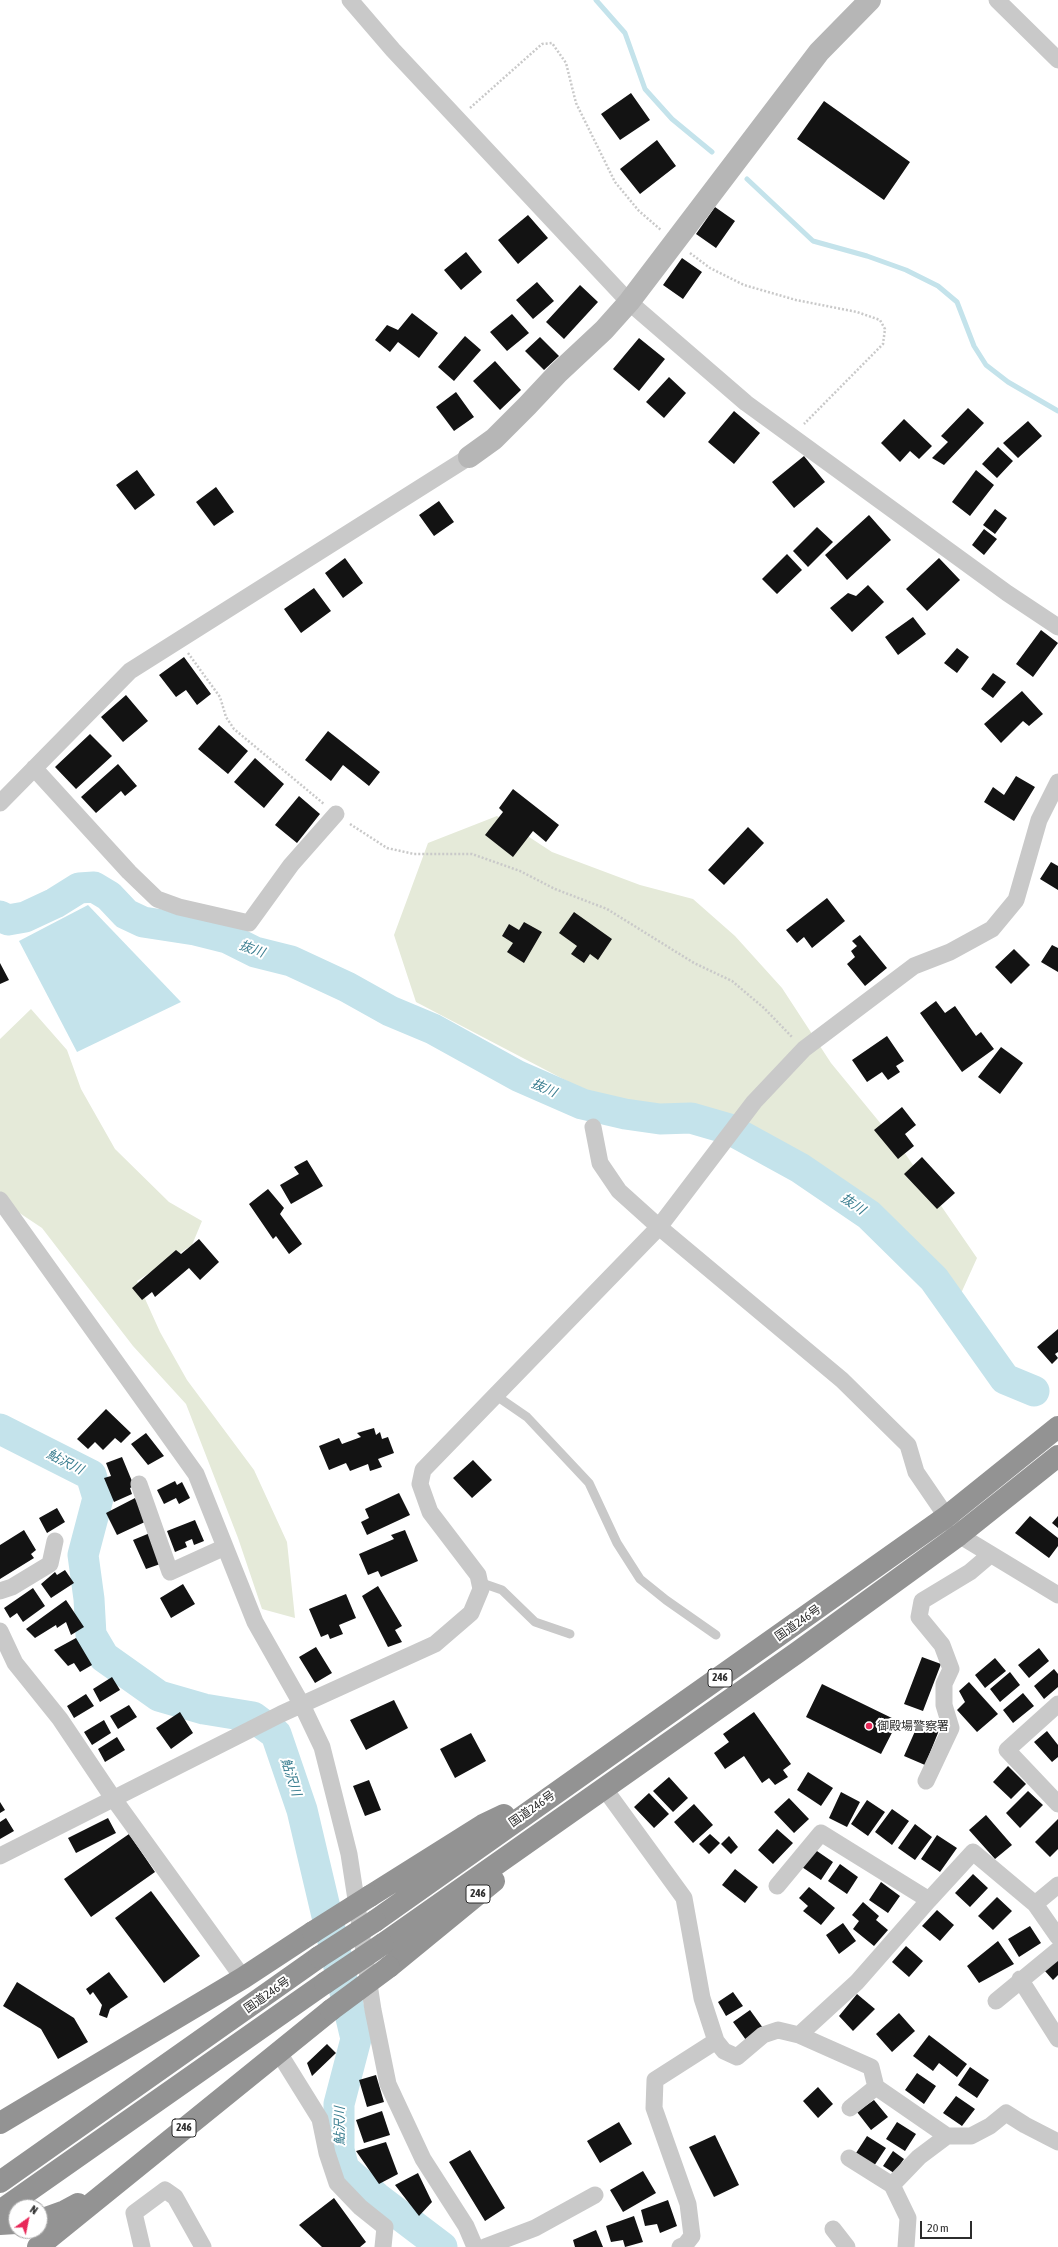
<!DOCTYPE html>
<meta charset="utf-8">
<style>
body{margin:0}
#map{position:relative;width:1058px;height:2247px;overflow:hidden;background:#fff;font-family:"Asap Condensed",sans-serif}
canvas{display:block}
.north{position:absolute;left:8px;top:2199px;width:40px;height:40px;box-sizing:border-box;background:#fff;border:1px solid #ababab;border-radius:50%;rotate:33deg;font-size:11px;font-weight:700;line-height:16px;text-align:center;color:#2c2c2c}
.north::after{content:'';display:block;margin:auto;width:14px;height:18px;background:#e82959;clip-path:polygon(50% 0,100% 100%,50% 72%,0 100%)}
.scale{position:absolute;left:920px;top:2221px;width:52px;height:18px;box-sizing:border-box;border:2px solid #2c2c2c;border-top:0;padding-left:5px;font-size:12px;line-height:14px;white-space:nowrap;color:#2c2c2c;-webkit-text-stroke:3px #fff;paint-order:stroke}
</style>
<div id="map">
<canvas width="1058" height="2247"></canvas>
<div class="north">N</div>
<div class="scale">20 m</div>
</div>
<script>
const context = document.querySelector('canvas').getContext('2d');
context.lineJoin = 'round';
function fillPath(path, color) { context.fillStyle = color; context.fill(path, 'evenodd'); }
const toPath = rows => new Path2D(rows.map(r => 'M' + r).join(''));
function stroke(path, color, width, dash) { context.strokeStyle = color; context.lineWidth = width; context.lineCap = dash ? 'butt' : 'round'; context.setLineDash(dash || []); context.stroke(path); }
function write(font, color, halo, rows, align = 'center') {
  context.font = font + ' "Asap Condensed","Noto Sans JP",sans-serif'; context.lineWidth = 4; context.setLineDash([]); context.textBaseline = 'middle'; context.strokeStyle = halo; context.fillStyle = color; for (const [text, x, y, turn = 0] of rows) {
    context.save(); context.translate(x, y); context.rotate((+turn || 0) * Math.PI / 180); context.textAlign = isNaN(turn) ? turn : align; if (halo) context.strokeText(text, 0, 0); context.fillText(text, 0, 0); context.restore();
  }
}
const green = toPath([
 [497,816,552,852,640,885,693,899,735,936,782,988,831,1063,904,1152,977,1258,958,1300,853,1190,696,1131,605,1101,416,1002,394,935,428,843],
 [31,1009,67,1050,81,1089,115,1149,169,1202,202,1221,192,1245,137,1281,160,1332,187,1380,254,1470,287,1542,295,1618,262,1609,238,1538,186,1404,133,1346,42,1228,0,1200,0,1039]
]);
const water = toPath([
 [88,905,181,1002,77,1052,19,941]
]);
const stream = toPath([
 [596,0,625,33,645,89,672,119,712,152],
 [747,179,813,241,867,256,906,270,938,286,957,302,974,346,986,365,1008,382,1058,411]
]);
const river = toPath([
 [0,916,8,920,25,917,55,903,79,888,94,887,109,896,126,914,143,922,195,930,227,938,255,952,291,961,347,987,390,1011,433,1029,518,1076,582,1104,625,1114,660,1119,691,1118,729,1129,800,1168,869,1215,934,1279,1005,1379,1034,1391],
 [0,1429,91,1475,98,1498,83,1555,89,1599,91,1635,104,1657,159,1696,204,1709,253,1717,276,1734,302,1810,356,2039,339,2104,339,2150,344,2169,376,2197,442,2247]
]);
const building = toPath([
 [631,93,650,120,620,140,601,114],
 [824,101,910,162,884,200,797,139],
 [657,140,676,166,640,194,620,169],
 [715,207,735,221,716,248,696,234],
 [528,215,548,238,518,264,498,240],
 [466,252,482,272,461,290,444,270],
 [682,258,702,272,683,299,663,285],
 [537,282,554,301,533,319,516,300],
 [580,285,598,302,564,339,546,322],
 [412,313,438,333,419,358,398,342,390,352,375,340,387,325,398,330],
 [512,314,529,333,507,351,490,332],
 [465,336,481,350,454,381,438,367],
 [540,337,559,356,544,370,525,351],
 [639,338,665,359,639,391,613,369],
 [495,361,521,390,500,410,473,381],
 [669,377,686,393,664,418,646,402],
 [456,392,474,417,454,431,436,407],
 [968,408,984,423,944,465,932,458,948,442,941,436],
 [734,411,760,433,734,464,708,442],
 [904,419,932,446,919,459,910,451,900,462,881,443],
 [1028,421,1042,436,1018,458,1003,443],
 [998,447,1013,461,997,478,982,464],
 [804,456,825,482,794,508,772,482],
 [137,470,155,495,135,510,116,485],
 [976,470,994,485,970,516,952,502],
 [216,487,234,512,214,526,196,502],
 [439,501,454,522,434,536,419,515],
 [995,509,1007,518,995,534,983,525],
 [869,515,891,540,847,580,825,555],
 [817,527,833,542,808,567,793,551],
 [984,529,997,539,984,555,972,545],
 [787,554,802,570,777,594,762,579],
 [345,558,363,583,343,598,325,573],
 [939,558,960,580,927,611,906,589],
 [868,585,884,602,852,632,830,608,848,593,856,596],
 [314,588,331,611,301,633,284,609],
 [913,617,926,634,898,655,885,637],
 [1041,630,1058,643,1033,677,1016,664],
 [957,648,969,657,957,673,944,663],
 [184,657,211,694,197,705,186,690,176,697,159,675],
 [993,673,1006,682,993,698,981,689],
 [1022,691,1043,714,1029,726,1023,721,1001,743,984,724],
 [126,695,148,721,123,742,101,717],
 [219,725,248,751,228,774,198,749],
 [328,731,380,772,369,786,343,765,331,781,305,760],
 [90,734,112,756,76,789,55,767],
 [255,758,284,784,264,808,234,782],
 [118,764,137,786,125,796,121,791,96,813,81,797],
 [1016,776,1035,787,1014,821,984,802,993,787,1004,795],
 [513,789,559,825,546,842,533,831,513,857,485,835,503,812,499,808],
 [299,796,320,814,297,843,275,825],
 [748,827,764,843,724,885,708,870],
 [1051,862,1058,866,1058,890,1040,879],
 [827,898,845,921,812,948,804,937,797,943,786,930],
 [574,912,612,939,598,960,590,954,584,963,571,954,577,946,559,933],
 [524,922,542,932,524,963,507,952,513,943,502,936,509,924,519,930],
 [860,935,887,968,865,986,847,964,855,957,851,951,857,946,852,941],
 [1052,945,1058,948,1058,972,1041,962],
 [1014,949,1030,965,1011,984,995,967],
 [0,963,9,980,0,984],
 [936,1001,945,1013,955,1006,976,1036,981,1032,994,1049,962,1072,920,1013],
 [887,1036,904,1061,896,1066,900,1072,888,1080,882,1072,867,1082,852,1060],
 [1001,1047,1023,1063,1000,1094,978,1077],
 [902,1107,916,1125,905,1134,914,1146,898,1159,874,1130],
 [922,1157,955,1193,937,1209,904,1174],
 [307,1160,323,1186,291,1204,280,1185,299,1174,294,1167],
 [268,1189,284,1208,280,1214,302,1244,289,1254,276,1236,273,1239,249,1204],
 [199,1239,219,1262,200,1280,189,1268,155,1297,152,1292,142,1300,132,1288,176,1250,181,1254],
 [1058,1329,1058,1352,1055,1354,1058,1358,1052,1364,1037,1347],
 [106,1409,131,1433,121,1443,115,1438,103,1450,95,1442,88,1449,77,1439],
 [374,1428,376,1435,380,1432,382,1439,388,1437,394,1453,378,1459,382,1467,370,1471,368,1464,350,1471,346,1463,329,1470,319,1446,339,1438,342,1444,361,1437,357,1433],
 [146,1433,164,1456,148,1465,131,1444],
 [122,1457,134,1486,130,1488,132,1494,114,1502,104,1478,111,1476,106,1463],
 [473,1460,492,1480,472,1498,453,1478],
 [175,1481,177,1485,182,1482,190,1498,179,1504,176,1498,164,1504,157,1490],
 [399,1493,410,1515,367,1535,361,1522,369,1518,365,1509],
 [135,1498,147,1521,117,1535,106,1513],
 [57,1508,65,1522,47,1533,39,1518],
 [1030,1516,1058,1538,1058,1546,1049,1558,1015,1533],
 [1058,1516,1058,1528,1052,1523],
 [195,1520,204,1541,194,1545,192,1539,185,1542,187,1547,175,1552,167,1531],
 [24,1530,36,1550,31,1554,34,1558,0,1579,0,1545],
 [405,1530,418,1561,381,1577,378,1571,368,1575,359,1554,394,1539,391,1535],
 [150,1533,163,1563,146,1569,133,1540],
 [65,1570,74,1583,51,1598,41,1584,55,1572,57,1575],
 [183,1584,195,1604,171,1618,160,1598],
 [378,1586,402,1626,395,1630,402,1642,388,1647,362,1596],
 [33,1588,45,1606,23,1622,17,1613,10,1618,4,1608],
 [346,1594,356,1618,339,1625,343,1634,330,1639,328,1634,321,1637,309,1609],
 [66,1600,84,1627,71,1635,66,1622,57,1628,56,1625,35,1638,26,1629],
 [76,1638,92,1665,80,1672,74,1663,68,1666,54,1650],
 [316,1647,332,1673,315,1683,299,1657],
 [1039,1648,1049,1661,1029,1678,1018,1665],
 [922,1657,941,1664,923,1711,904,1704],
 [995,1658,1006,1671,985,1688,975,1675],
 [1054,1669,1058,1674,1058,1687,1044,1699,1034,1686],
 [1010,1672,1020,1685,1000,1702,990,1689],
 [112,1677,120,1690,100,1702,93,1689],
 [969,1682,998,1714,977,1732,957,1710,965,1702,959,1691],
 [822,1684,898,1721,881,1754,806,1717],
 [1023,1693,1034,1706,1013,1723,1003,1710],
 [86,1694,94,1706,74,1718,67,1706],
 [394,1700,408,1728,366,1750,350,1720],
 [129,1705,137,1717,118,1729,110,1716],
 [180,1712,193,1733,171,1749,156,1728],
 [754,1712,791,1764,783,1770,788,1777,775,1785,769,1778,762,1783,744,1756,725,1769,714,1753,729,1742,723,1734],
 [104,1720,111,1733,92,1745,84,1732],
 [920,1720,940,1728,925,1765,904,1756],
 [1047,1731,1058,1745,1058,1757,1052,1762,1034,1742],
 [471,1733,486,1761,455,1778,440,1749],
 [117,1737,125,1750,105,1762,98,1749],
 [1008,1766,1026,1784,1011,1799,993,1782],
 [808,1772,833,1788,821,1806,797,1790],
 [669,1777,688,1798,673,1812,653,1791],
 [369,1780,381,1810,365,1816,353,1786],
 [1028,1791,1043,1805,1020,1828,1006,1813],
 [841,1792,860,1802,847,1827,829,1818],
 [649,1793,669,1814,654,1828,634,1807],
 [789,1798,809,1819,794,1833,774,1812],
 [867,1800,885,1812,868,1836,851,1824],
 [0,1802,5,1810,0,1813],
 [694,1804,713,1825,693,1843,674,1822],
 [892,1809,909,1821,892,1845,875,1832],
 [986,1815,1012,1845,995,1859,969,1830],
 [6,1818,14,1831,0,1839,0,1822],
 [108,1818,116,1833,76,1853,68,1838],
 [1058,1819,1058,1849,1050,1857,1035,1842],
 [915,1824,932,1837,915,1860,898,1848],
 [777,1829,793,1843,773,1864,758,1850],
 [129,1834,155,1872,91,1917,64,1879],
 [710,1834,720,1843,709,1854,699,1844],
 [937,1835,957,1848,940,1872,921,1859],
 [729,1836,738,1847,731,1854,721,1844],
 [814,1849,833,1862,821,1880,802,1867],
 [840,1864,858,1877,847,1894,828,1881],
 [735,1869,758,1887,745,1903,722,1885],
 [973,1874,988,1888,970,1907,955,1893],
 [881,1882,900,1896,888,1913,869,1900],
 [809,1887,835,1908,821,1925,803,1911,808,1906,799,1898],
 [151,1891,200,1956,164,1983,115,1918],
 [997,1897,1012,1911,993,1930,978,1916],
 [863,1902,879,1916,876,1920,888,1930,874,1946,853,1929,859,1921,852,1915],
 [937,1910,954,1925,940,1941,922,1926],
 [843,1923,856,1941,839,1954,826,1935],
 [1030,1926,1041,1943,1019,1957,1008,1939],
 [998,1941,1014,1964,979,1983,967,1966],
 [906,1946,923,1961,909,1977,892,1962],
 [1058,1958,1058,1975,1053,1980,1044,1970],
 [109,1972,128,1997,110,2009,107,2018,99,2015,102,2005,93,1992,90,1995,86,1989],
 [17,1982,74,2018,88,2042,58,2059,41,2029,3,2006],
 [733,1992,743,2006,726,2016,718,2002],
 [857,1994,875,2009,853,2031,839,2016],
 [750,2010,763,2028,746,2040,733,2022],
 [899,2013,915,2031,892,2052,876,2034],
 [929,2035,967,2064,957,2077,939,2063,933,2071,913,2056],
 [327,2044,336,2053,312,2076,307,2063],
 [970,2067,989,2080,977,2098,958,2085],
 [917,2073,936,2086,924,2104,905,2090],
 [376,2075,384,2102,367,2107,359,2080],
 [818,2087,833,2104,818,2118,803,2101],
 [956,2096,975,2109,962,2126,943,2113],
 [874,2100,888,2117,871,2130,857,2112],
 [382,2111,390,2135,364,2143,356,2120],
 [619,2122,632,2144,600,2163,587,2141],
 [897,2122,916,2134,905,2151,886,2139],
 [715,2135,739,2185,714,2197,689,2147],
 [867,2136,886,2148,874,2166,856,2153],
 [386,2142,398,2174,379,2184,356,2151],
 [470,2150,505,2208,485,2221,449,2162],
 [893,2151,904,2159,894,2173,883,2166],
 [643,2171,656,2193,623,2212,610,2190],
 [418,2173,432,2202,419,2216,395,2185],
 [334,2198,366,2242,360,2247,322,2247,299,2225],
 [668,2200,677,2226,660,2233,657,2224,645,2226,641,2210],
 [634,2216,643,2242,625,2247,623,2240,611,2242,606,2226],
 [596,2230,603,2247,575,2247,573,2240]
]);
const path = toPath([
 [470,108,542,44,552,43,566,63,576,103,615,182,639,211,661,230],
 [690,253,710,268,744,285,796,300,857,312,880,320,885,329,883,344,804,424],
 [188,653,220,697,226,717,234,729,324,804],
 [350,824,387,848,414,854,472,854,520,871,555,889,607,909,694,963,732,981,764,1008,792,1037]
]);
const lane = toPath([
 [495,1395,527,1417,589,1483,617,1543,640,1579,666,1600,716,1635],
 [479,1582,502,1590,535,1622,570,1634]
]);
const street = toPath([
 [350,0,393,50,629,302,746,403,1007,593,1058,627],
 [997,0,1058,60],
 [34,768,129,872,157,899,179,907,249,923,291,865,336,814],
 [0,803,130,671,469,457],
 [593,1127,600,1163,619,1191,659,1227,842,1380,908,1445,916,1472,959,1535,1058,1595],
 [0,1200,196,1474,255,1622,302,1705,322,1747,349,1854,373,2010,388,2084,423,2159,466,2226,475,2247],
 [139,1484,170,1572,225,1547],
 [0,1591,12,1587,50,1564,55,1541],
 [0,1631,15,1663,60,1719,113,1798,243,1978],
 [1058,1704,1007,1750,1058,1804],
 [926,1781,951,1728,944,1705,944,1684,951,1669,942,1645,919,1617,922,1601,970,1572,990,1555],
 [604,1788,684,1898,702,1998,716,2041,724,2051,737,2057,763,2035,778,2030,799,2035,871,2067,876,2087,947,2136,919,2157,892,2185,908,2218,906,2247],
 [0,1856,281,1714,435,1644,471,1613,481,1589,478,1575,430,1512,420,1484,423,1470,659,1227,754,1102,804,1049,914,966,950,952,992,929,1016,900,1039,820,1058,782],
 [1058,1885,1035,1904,1058,1937],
 [777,1886,821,1833,929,1900,973,1852,1035,1904],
 [1020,1979,1058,2039],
 [996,2001,1058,1950],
 [799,2035,857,1982,929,1900],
 [279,2053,320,2119,327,2153,337,2183,360,2207,385,2227,383,2247],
 [850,2108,876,2087],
 [947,2136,971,2136,990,2126,1006,2113,1025,2125,1058,2142],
 [849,2158,892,2185],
 [833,2229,847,2247],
 [142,2247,134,2213,165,2190,175,2197,203,2247],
 [485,2247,535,2228,595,2195],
 [680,2247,685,2245,692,2236,688,2204,654,2108,655,2080,716,2041]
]);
const secondary = toPath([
 [469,457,494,439,527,406,558,373,604,330,629,302,819,52,870,0]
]);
const highway = toPath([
 [370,1896,483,1825,504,1815],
 [375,1921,946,1517,1058,1427],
 [383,1944,798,1652,959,1535,1058,1456],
 [389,1967,494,1881],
 [0,2123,243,1978,313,1932],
 [0,2182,319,1957],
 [0,2211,325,1983],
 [40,2220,65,2211,78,2204],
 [0,2224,16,2223],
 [38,2247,331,2010]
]);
const highwayBridge = toPath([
 [313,1932,370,1896],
 [319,1957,375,1921],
 [325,1983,383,1944],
 [331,2010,389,1967]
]);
const markers = [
 [869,1726,4,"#e82959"]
];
const shields = [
 [720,1678,24],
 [478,1894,24],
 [184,2128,24]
];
const shieldNames = [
 ["246",720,1678],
 ["246",478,1894],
 ["246",184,2128]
];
const streetNames = [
 ["国道246号",798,1623,-35],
 ["国道246号",532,1809,-35],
 ["国道246号",267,1995,-35]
];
const poiNames = [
 ["御殿場警察署",877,1726]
];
const waterNames = [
 ["抜川",252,949,20],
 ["抜川",544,1088,24],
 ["抜川",853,1204,34],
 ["鮎沢川",65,1462,27],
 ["鮎沢川",291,1777,72],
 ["鮎沢川",340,2126,-90]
];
fillPath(green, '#e5ead9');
fillPath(water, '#c4e3eb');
stroke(stream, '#c4e3eb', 5);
stroke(river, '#c4e3eb', 31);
fillPath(building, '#131313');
stroke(path, '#c9c9c9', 2.5, [2, 2]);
stroke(lane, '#c9c9c9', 9);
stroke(street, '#c9c9c9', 17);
stroke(secondary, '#b6b6b6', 22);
stroke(highway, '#939393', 22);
stroke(highwayBridge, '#939393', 22);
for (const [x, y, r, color] of markers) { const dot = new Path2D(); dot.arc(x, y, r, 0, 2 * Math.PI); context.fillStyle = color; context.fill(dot); stroke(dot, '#fff', 1.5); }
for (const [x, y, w] of shields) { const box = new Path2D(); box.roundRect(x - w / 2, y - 9, w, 18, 3); context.fillStyle = '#fff'; context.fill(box); stroke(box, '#2c2c2c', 1); }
write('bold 11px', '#2c2c2c', null, shieldNames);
write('12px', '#2c2c2c', '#fff', streetNames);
write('12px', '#2c2c2c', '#fff', poiNames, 'left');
write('italic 13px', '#397d8f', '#fff', waterNames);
</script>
